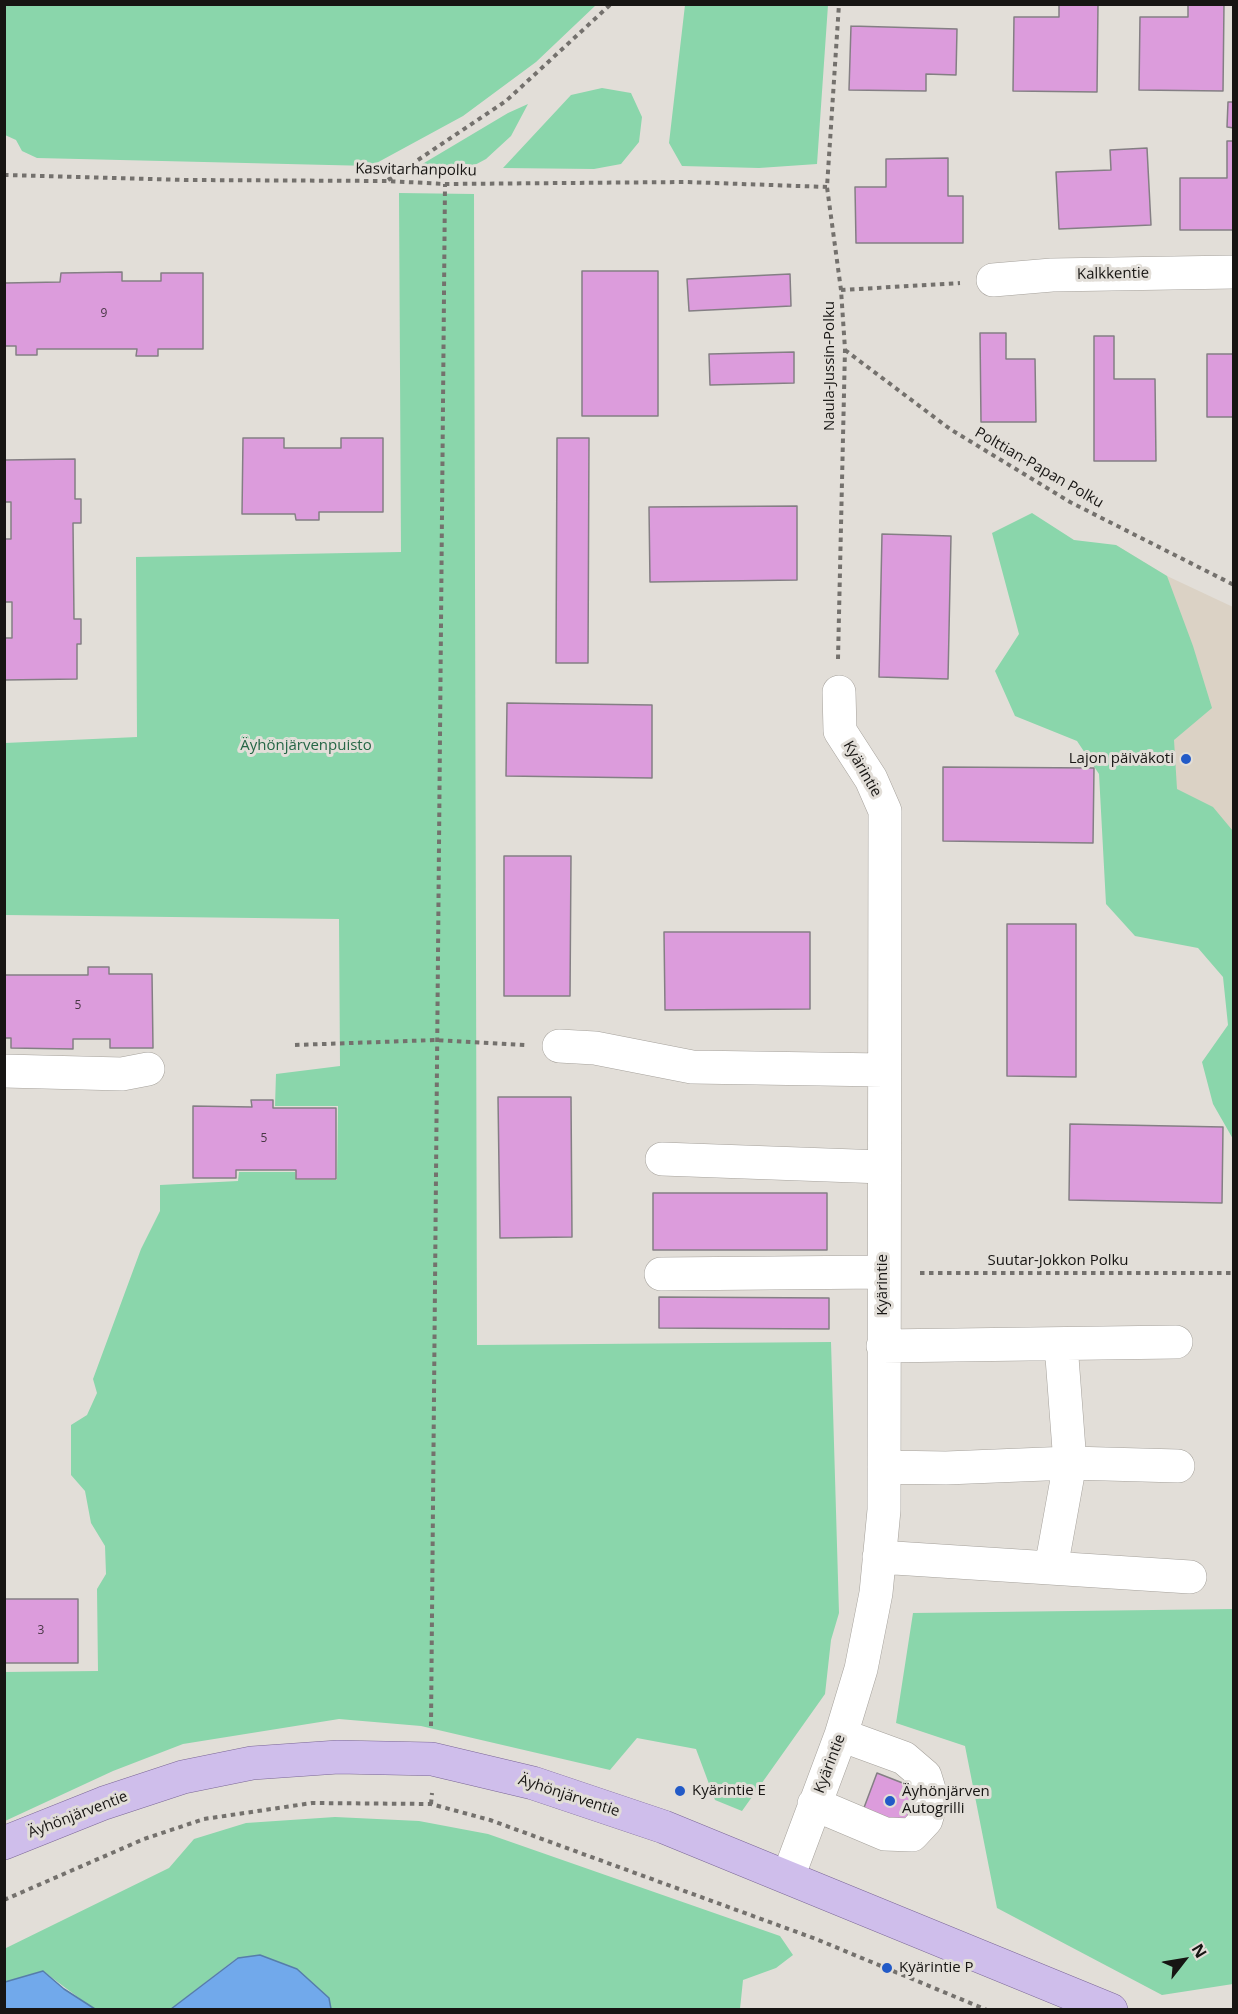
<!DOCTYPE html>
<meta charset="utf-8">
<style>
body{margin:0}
#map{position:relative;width:1238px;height:2014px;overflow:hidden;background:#e2ded8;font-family:"Open Sans",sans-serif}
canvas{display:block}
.frame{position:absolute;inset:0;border:6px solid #171513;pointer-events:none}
.north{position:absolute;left:1154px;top:1930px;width:60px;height:60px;-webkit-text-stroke:4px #e2ded8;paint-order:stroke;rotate:59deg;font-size:16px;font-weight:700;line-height:24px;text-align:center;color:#171513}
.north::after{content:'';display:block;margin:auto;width:21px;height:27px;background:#171513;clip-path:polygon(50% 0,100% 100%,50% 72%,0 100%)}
</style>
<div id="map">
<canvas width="1238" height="2014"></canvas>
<div class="frame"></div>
<div class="north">N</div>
</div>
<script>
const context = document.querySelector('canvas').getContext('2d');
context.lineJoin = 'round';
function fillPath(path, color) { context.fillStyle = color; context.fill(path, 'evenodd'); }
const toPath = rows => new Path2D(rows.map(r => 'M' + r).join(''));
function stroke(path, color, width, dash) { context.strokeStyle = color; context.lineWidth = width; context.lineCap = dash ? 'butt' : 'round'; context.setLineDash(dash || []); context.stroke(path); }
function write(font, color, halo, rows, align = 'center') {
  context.font = font + ' "Open Sans",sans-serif'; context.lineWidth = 6; context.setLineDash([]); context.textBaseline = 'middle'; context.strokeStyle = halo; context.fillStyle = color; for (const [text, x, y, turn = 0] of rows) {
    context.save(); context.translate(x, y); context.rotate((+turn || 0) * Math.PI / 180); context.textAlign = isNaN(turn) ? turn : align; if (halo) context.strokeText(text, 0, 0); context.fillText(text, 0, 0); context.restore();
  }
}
const built = toPath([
 [1116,545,1167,576,1233,607,1233,913,1156,911]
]);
const green = toPath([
 [4,5,5,4,596,5,536,62,463,116,371,166,37,158,22,151,16,140,5,135],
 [685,5,828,5,817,164,759,168,682,166,669,143],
 [602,88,631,93,642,117,639,142,621,164,594,169,503,168,571,95],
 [528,104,511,136,486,159,471,167,428,169,419,166,508,113],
 [399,193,474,194,477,1345,831,1342,839,1613,831,1640,825,1694,742,1811,715,1800,696,1749,637,1738,610,1770,421,1726,339,1719,183,1744,113,1771,5,1821,5,1672,98,1671,97,1589,106,1574,105,1546,91,1523,85,1491,71,1475,71,1425,87,1415,97,1393,93,1379,141,1249,160,1211,160,1185,238,1181,239,1172,295,1172,296,1180,337,1180,338,1106,275,1106,276,1074,340,1066,339,919,5,915,5,743,137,737,136,557,401,552],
 [1032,513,1074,540,1116,545,1167,576,1193,646,1212,708,1174,740,1177,789,1213,807,1233,831,1233,1139,1213,1104,1202,1062,1228,1025,1223,977,1198,948,1135,936,1106,904,1099,774,1077,741,1015,716,995,671,1019,634,992,533],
 [1233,1609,1233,1984,1162,1995,997,1908,965,1746,896,1723,913,1613],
 [335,1817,419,1821,488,1834,780,1936,793,1955,776,1968,743,1980,740,2009,331,2009,329,1998,237,1958,171,2009,95,2010,43,1971,5,1982,4,1949,169,1868,194,1839,246,1823]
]);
const water = toPath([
 [260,1955,297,1969,329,1998,331,2009,171,2009,238,1958,260,1955],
 [43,1971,64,1989,95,2009,5,2009,5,1982,43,1971]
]);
const building = toPath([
 [1059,4,1098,4,1097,92,1013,91,1014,17,1059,17,1059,4],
 [1188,4,1224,4,1223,91,1139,90,1140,17,1188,17,1188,4],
 [851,26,957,29,956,75,926,74,926,91,849,90,851,26],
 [1228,102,1234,102,1234,128,1227,127,1228,102],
 [1227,141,1234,141,1234,230,1180,230,1180,178,1227,178,1227,141],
 [1147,148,1151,225,1059,229,1056,172,1111,170,1110,150,1147,148],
 [948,158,948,196,963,196,963,243,856,243,855,187,886,187,886,159,948,158],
 [582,271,658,271,658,416,582,416,582,271],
 [122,272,122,281,161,281,161,273,203,273,203,349,158,349,158,356,136,356,137,349,37,349,37,355,16,355,16,346,4,346,4,273,5,283,60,282,61,273,122,272],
 [790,274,791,306,689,311,687,279,790,274],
 [980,333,1006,333,1006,359,1035,359,1036,422,981,422,980,333],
 [1094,336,1114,336,1114,379,1155,379,1156,461,1094,461,1094,336],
 [794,352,794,383,710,385,709,354,794,352],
 [1207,354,1234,354,1234,417,1207,417,1207,354],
 [243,438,284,438,284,448,341,448,341,438,383,438,383,512,319,512,319,520,296,520,295,514,242,514,243,438],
 [557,438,589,438,588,663,556,663,557,438],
 [75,459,75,499,81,499,81,523,73,523,74,619,81,619,81,644,77,644,77,679,4,680,4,638,12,638,12,602,4,602,4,539,11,539,11,502,4,502,4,460,75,459],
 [797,506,797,580,650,582,649,507,797,506],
 [882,534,951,536,948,679,879,677,882,534],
 [507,703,652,705,652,778,506,776,507,703],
 [943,767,1094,768,1093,843,943,841,943,767],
 [504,856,571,856,570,996,504,996,504,856],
 [1007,924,1076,924,1076,1077,1007,1076,1007,924],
 [664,932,810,932,810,1009,665,1010,664,932],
 [88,967,109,967,109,974,152,974,153,1048,110,1048,110,1039,73,1039,73,1049,11,1048,11,1038,4,1038,4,975,88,975,88,967],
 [498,1097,571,1097,572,1237,500,1238,498,1097],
 [251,1100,273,1100,273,1108,336,1108,336,1179,296,1179,296,1170,236,1170,236,1178,193,1178,193,1106,252,1107,251,1100],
 [1070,1124,1223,1127,1222,1203,1069,1200,1070,1124],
 [653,1193,827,1193,827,1250,653,1250,653,1193],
 [659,1297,829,1298,829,1329,659,1328,659,1297],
 [4,1599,78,1599,78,1663,4,1663,4,1599],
 [877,1773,918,1789,903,1828,862,1813,877,1773]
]);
const path = toPath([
 [4,175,188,180,387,181,445,184,686,182,827,187],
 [388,180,506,101,611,4],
 [841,290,960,283],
 [845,350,950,429,1070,502,1234,585],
 [838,659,845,349,841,290,827,187,839,4],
 [295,1045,436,1040,526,1045],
 [920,1273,1234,1273],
 [431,1726,445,184],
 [431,1804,432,1793],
 [4,1900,144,1839,204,1819,312,1803,431,1804,490,1820,816,1939,987,2010]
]);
const minor = toPath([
 [993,280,1052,275,1234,272],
 [559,1046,595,1048,692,1067,883,1070],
 [4,1071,122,1074,148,1069],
 [662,1159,883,1167],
 [661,1274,883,1272],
 [883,1346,1176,1342],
 [884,1467,946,1468,1070,1463,1178,1466],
 [879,1557,1190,1577],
 [1051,1568,1070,1463,1061,1344],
 [814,1804,885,1834,912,1835,926,1820,932,1799,925,1776,904,1758,841,1735],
 [788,1877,841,1735,861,1669,876,1593,884,1510,885,811,871,779,840,731,839,692]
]);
const major = toPath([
 [4,1843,104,1803,183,1777,252,1763,338,1757,432,1759,533,1783,664,1827,1111,2010]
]);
const markers = [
 [1186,759,6,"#225ac7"],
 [680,1791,6,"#225ac7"],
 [890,1801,6,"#225ac7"],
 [887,1968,6,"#225ac7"]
];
const numberNames = [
 ["9",104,314],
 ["5",78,1006],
 ["5",264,1139],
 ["3",41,1631]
];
const streetNames = [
 ["Kasvitarhanpolku",416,170,1],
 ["Kalkkentie",1113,274,-1],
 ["Naula-Jussin-Polku",830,366,-90],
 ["Polttian-Papan Polku",1039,468,30],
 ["Kyärintie",862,769,60],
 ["Suutar-Jokkon Polku",1058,1261],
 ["Kyärintie",883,1285,-90],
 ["Kyärintie",830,1764,-69],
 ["Äyhönjärventie",569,1796,18],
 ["Äyhönjärventie",78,1815,-21]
];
const parkNames = [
 ["Äyhönjärvenpuisto",306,746]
];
const poiNames = [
 ["Lajon päiväkoti",1174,759,"right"],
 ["Kyärintie E",692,1791],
 ["Äyhönjärven",902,1792],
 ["Autogrilli",902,1809],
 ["Kyärintie P",899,1968]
];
fillPath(built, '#dbd2c5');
fillPath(green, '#8ad6ab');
fillPath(water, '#71a9eb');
stroke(water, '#567daa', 1.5);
fillPath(building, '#dc9cdc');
stroke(building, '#847f84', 1.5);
stroke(minor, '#a5a19b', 34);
stroke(major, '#7a6696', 34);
stroke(path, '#74716d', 4, [4.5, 4.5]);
stroke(minor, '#fff', 33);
stroke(major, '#cfbeeb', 33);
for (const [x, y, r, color] of markers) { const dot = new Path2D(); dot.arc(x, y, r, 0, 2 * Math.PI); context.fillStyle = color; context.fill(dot); stroke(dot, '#e2ded8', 2); }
write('12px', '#483745', null, numberNames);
write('15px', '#171513', '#e2ded8', streetNames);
write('15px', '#256645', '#e2ded8', parkNames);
write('15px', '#171513', '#e2ded8', poiNames, 'left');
</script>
